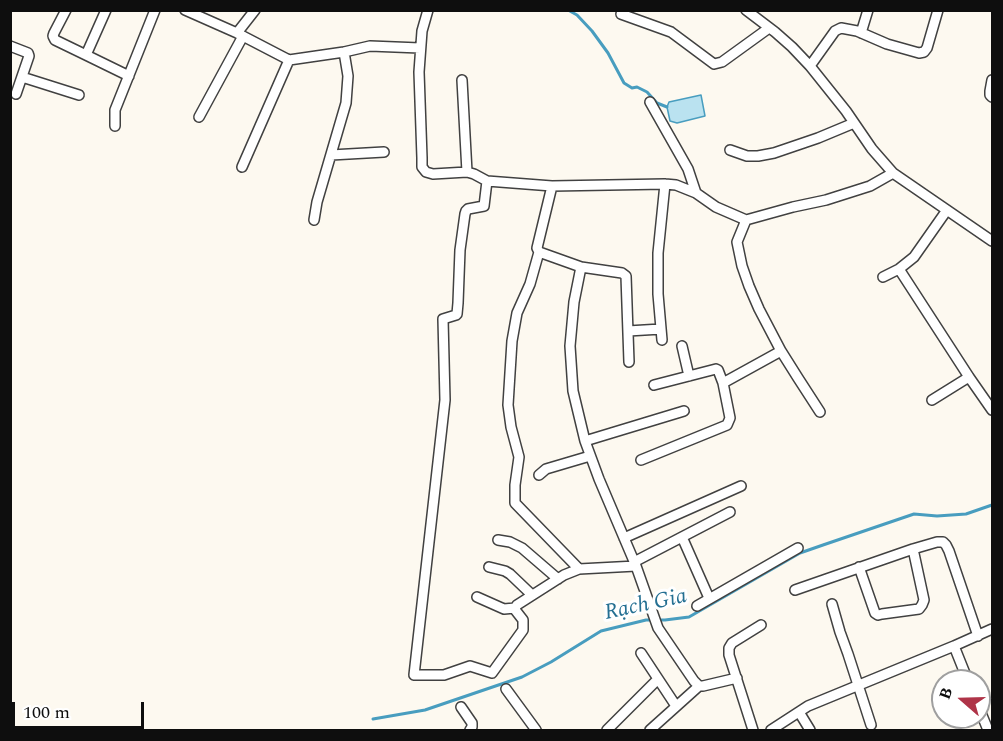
<!DOCTYPE html>
<meta charset="utf-8">
<style>
body{margin:0}
#map{position:relative;width:1003px;height:741px;overflow:hidden;background:#fdf9f0;font-family:Spectral,serif}
canvas{display:block}
.frame{position:absolute;inset:0;border:12px solid #0e0e0e;pointer-events:none}
.north{position:absolute;left:931px;top:669px;width:60px;height:60px;box-sizing:border-box;background:#fff;border:2px solid #9f9f9f;border-radius:50%;rotate:290deg;font-size:16px;font-weight:700;line-height:24px;text-align:center;color:#0e0e0e}
.north::after{content:'';display:block;margin:auto;width:21px;height:27px;background:#af3448;clip-path:polygon(50% 0,100% 100%,50% 72%,0 100%)}
.scale{position:absolute;left:12px;top:702px;width:132px;height:27px;box-sizing:border-box;border:3px solid #0e0e0e;border-top:0;padding-left:8px;font-size:18px;line-height:21px;white-space:nowrap;color:#0e0e0e;-webkit-text-stroke:4px #fff;paint-order:stroke}
</style>
<div id="map">
<canvas width="1003" height="741"></canvas>
<div class="frame"></div>
<div class="north">B</div>
<div class="scale">100 m</div>
</div>
<script>
const context = document.querySelector('canvas').getContext('2d');
context.lineJoin = 'round';
function fillPath(path, color) { context.fillStyle = color; context.fill(path, 'evenodd'); }
const toPath = rows => new Path2D(rows.map(r => 'M' + r).join(''));
function stroke(path, color, width, dash) { context.strokeStyle = color; context.lineWidth = width; context.lineCap = dash ? 'butt' : 'round'; context.setLineDash(dash || []); context.stroke(path); }
function write(font, color, halo, rows, align = 'center') {
  context.font = font + ' Spectral,serif'; context.lineWidth = 6; context.setLineDash([]); context.textBaseline = 'middle'; context.strokeStyle = halo; context.fillStyle = color; for (const [text, x, y, turn = 0] of rows) {
    context.save(); context.translate(x, y); context.rotate((+turn || 0) * Math.PI / 180); context.textAlign = isNaN(turn) ? turn : align; if (halo) context.strokeText(text, 0, 0); context.fillText(text, 0, 0); context.restore();
  }
}
const water = toPath([
 [701,95,705,116,677,123,670,121,667,107,669,102,701,95]
]);
const stream = toPath([
 [568,10,577,15,592,31,608,53,624,83,632,88,637,87,647,92,657,103,667,107],
 [373,719,425,710,522,677,551,662,601,631,646,620,665,620,689,617,800,553,823,545,914,514,937,516,966,514,992,505]
]);
const minor = toPath([
 [66,10,54,33,53,36,55,40,86,55],
 [106,10,86,55,129,76],
 [185,10,237,33,289,60,344,52,370,46,420,48],
 [428,10,422,31,419,72,422,158,422,167,426,172,433,174,467,172,474,174,487,181,552,186,665,184,676,185,696,193,716,207,746,220,793,207,826,200,870,186,893,173],
 [746,10,775,32,792,47,810,66,846,111,872,149,893,173,992,241],
 [621,14,671,32,714,64,722,62,769,28],
 [237,33,255,10],
 [861,33,868,10],
 [10,46,28,53,29,56,16,94],
 [810,66,835,31,841,28,857,31,887,44,919,53,924,52,927,48,938,10],
 [22,77,79,95],
 [462,80,467,172],
 [992,80,990,91,990,95,992,97],
 [650,102,688,169,696,193],
 [199,117,243,36],
 [115,126,115,110,155,10],
 [730,150,747,156,758,156,774,153,818,138,854,123],
 [331,155,384,152],
 [242,167,289,60],
 [487,181,484,206,468,209,466,211,465,214,460,250,458,303,457,314,456,315,443,319,445,400,414,675,444,675,470,666,492,673,523,630,523,620,516,611,515,608],
 [552,186,537,248,539,252,581,267,574,302,570,346,573,391,585,441,599,479,636,566,658,628,694,681,699,686,703,686,737,678],
 [314,220,317,202,346,103,348,76,344,52],
 [539,252,530,284,517,313,512,341,508,405,511,427,519,457,515,485,515,503,579,569,636,566],
 [581,267,622,273,626,276,629,362],
 [899,269,969,377,992,410],
 [883,277,899,269,914,257,947,210],
 [628,331,661,329],
 [662,340,658,294,658,253,665,184],
 [682,346,689,376],
 [781,351,798,378,820,412],
 [654,385,716,369,718,370,723,383],
 [932,400,969,377],
 [585,441,684,411],
 [641,460,727,425,730,418,723,383,781,351,759,309,749,286,742,266,737,242,746,220],
 [539,475,546,469,590,456],
 [682,537,709,598],
 [624,538,741,486],
 [498,540,510,542,522,548,558,579],
 [634,562,730,512],
 [489,567,505,571,510,574,532,595],
 [859,567,875,613,878,615,882,614,919,609,922,605,924,600,913,549],
 [795,590,913,549,937,542,943,542,946,545,949,551,978,636],
 [477,597,504,609,515,608,517,605,564,575,579,569],
 [832,604,840,632,848,654,871,725],
 [697,606,798,548],
 [954,646,968,681],
 [641,653,676,706],
 [506,689,536,730],
 [461,707,472,723,472,727,470,730],
 [979,708,988,730],
 [799,712,810,730],
 [607,730,658,679],
 [650,730,699,686],
 [753,730,729,655,729,648,732,643,761,625],
 [771,730,808,706,954,646,992,629]
]);
const waterNames = [
 ["Rạch Gia",646,606,-12]
];
fillPath(water, '#bae2f0');
stroke(water, '#489dbf', 1.5);
stroke(stream, '#489dbf', 3);
stroke(minor, '#414141', 12);
stroke(minor, '#fff', 9);
write('italic 22px', '#246f92', '#fff', waterNames);
</script>
